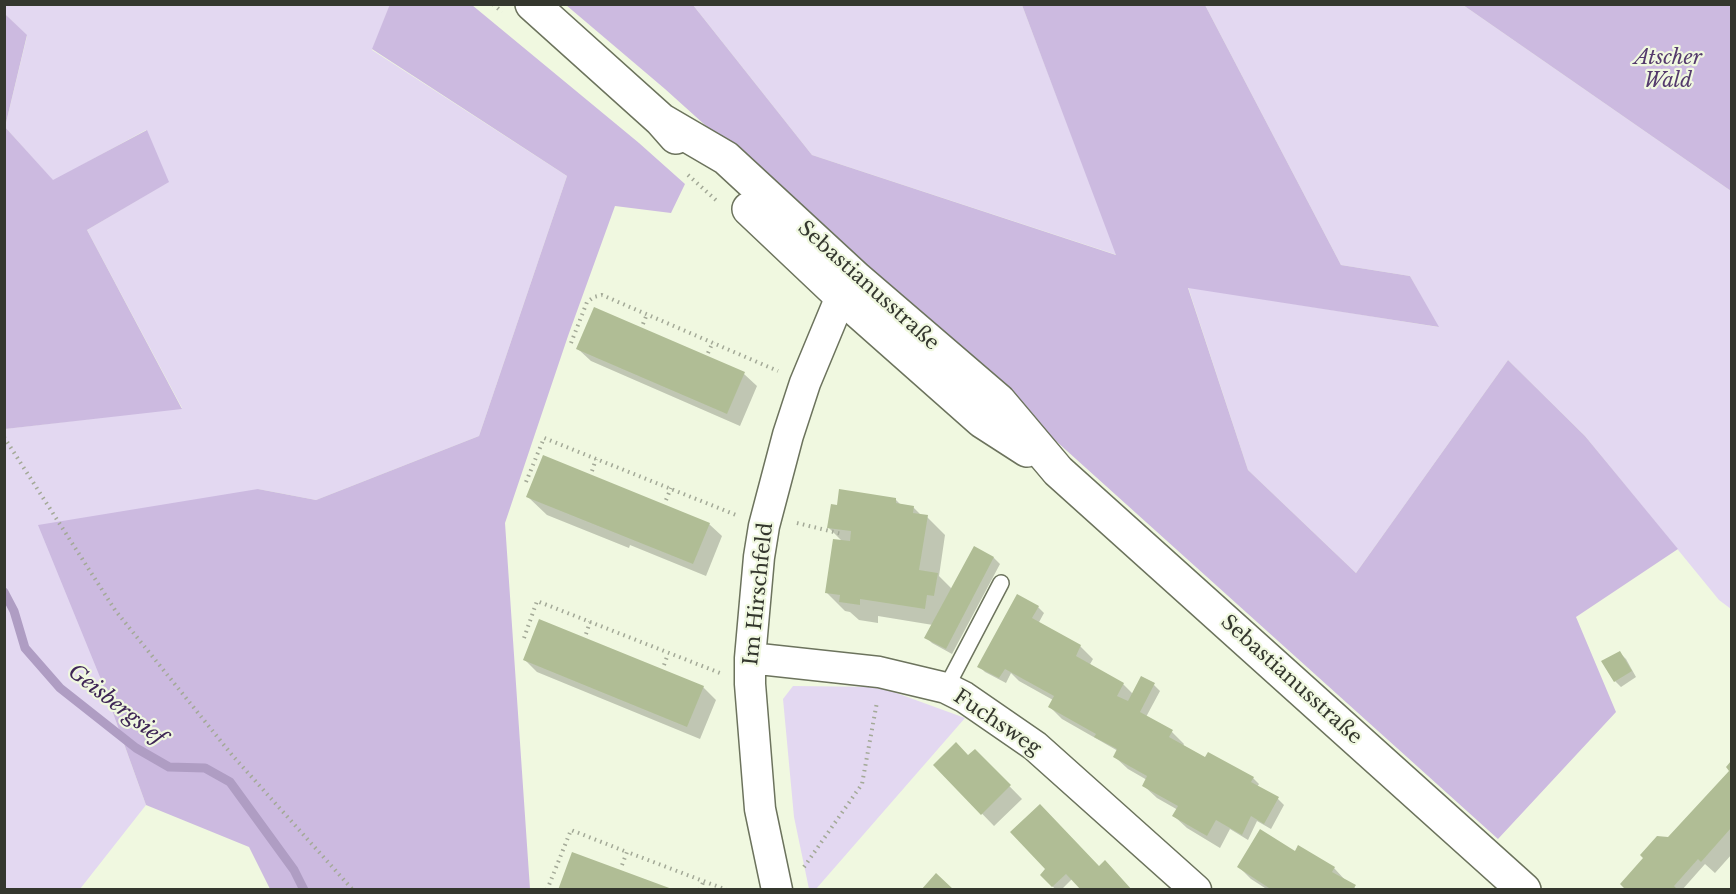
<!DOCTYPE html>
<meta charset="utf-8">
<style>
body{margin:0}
#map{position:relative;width:1736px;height:894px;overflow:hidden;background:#f0f8e0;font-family:"Libre Baskerville",serif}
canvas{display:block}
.frame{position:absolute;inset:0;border:6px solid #34372e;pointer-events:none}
</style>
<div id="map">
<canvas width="1736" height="894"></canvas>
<div class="frame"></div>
</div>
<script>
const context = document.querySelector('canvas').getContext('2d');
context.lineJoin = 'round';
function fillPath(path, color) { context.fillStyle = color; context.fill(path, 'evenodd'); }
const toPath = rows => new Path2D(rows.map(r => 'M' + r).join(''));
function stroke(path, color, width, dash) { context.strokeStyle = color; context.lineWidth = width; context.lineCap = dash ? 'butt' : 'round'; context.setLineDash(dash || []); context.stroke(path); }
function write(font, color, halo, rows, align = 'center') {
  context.font = font + ' "Libre Baskerville",serif'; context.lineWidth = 4.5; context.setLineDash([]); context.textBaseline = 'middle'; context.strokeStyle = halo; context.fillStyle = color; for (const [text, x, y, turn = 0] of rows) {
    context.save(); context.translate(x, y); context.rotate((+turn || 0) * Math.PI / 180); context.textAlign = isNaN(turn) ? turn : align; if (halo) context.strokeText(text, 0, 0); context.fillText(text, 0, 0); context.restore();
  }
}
const green = toPath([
 [5,5,390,5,372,50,567,176,479,436,316,500,258,489,100,677,146,805,80,889,5,889,4,429,182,408,87,230,168,182,146,130,53,181,5,127,27,36,5,14],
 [693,5,1022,5,1117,255,812,155],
 [1205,5,1463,5,1731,191,1731,609,1719,600,1585,436,1508,360,1356,573,1248,470,1188,287,1438,327,1410,276,1341,265],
 [793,686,880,687,965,718,816,889,809,889,794,817,783,699]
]);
const forest = toPath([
 [390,4,472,5,639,143,685,184,671,213,615,206,568,336,505,523,530,889,270,889,249,847,146,805,100,677,38,525,258,489,316,500,479,436,567,176,372,49],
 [566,5,693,5,812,155,1116,255,1022,5,1205,5,1341,265,1410,276,1439,327,1188,288,1248,470,1356,573,1508,360,1585,436,1678,549,1576,617,1616,712,1498,839,665,89],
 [1463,5,1731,5,1731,191],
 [5,14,27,35,5,127,53,180,147,130,169,182,87,230,182,409,5,429]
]);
const shadow = toPath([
 [578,349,744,374,757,386,740,426,591,361],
 [528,497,709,524,722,536,706,576,630,545,629,548,547,515],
 [896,500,901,505,913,507,922,516,927,517,945,535,939,576,952,589,974,548,994,558,1000,564,952,654,932,643,926,637,933,625,878,616,878,623,859,620,850,612,845,611,826,592,843,542,828,527],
 [1038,607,1044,613,1038,624,1080,646,1093,659,1089,666,1123,684,1133,694,1154,685,1160,691,1146,717,1172,732,1184,744,1183,746,1206,759,1253,778,1259,784,1257,787,1278,799,1284,805,1271,829,1257,821,1248,840,1230,829,1220,848,1187,828,1174,816,1178,810,1157,798,1144,786,1147,780,1128,769,1115,757,1118,751,1062,719,1050,707,1053,700,1019,681,1011,673,1006,683,985,672,979,666],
 [1620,653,1626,659,1636,677,1621,687,1615,681],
 [524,659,703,687,716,700,700,739,537,672],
 [975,751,1022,799,994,826,935,765,969,758],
 [1732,763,1732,854,1715,873,1705,864,1682,890,1628,890,1668,839,1731,771,1728,767],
 [1295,853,1334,868,1346,881,1358,890,1268,890,1251,879,1239,867],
 [1099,868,1072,879,1061,890,1056,890,1042,875]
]);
const stream = toPath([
 [4,592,14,611,25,648,60,688,136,748,169,767,205,768,230,782,294,870,304,890]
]);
const building = toPath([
 [594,307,745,372,727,414,576,349],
 [543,455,710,523,693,564,526,497],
 [839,489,896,498,896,503,914,506,913,513,928,515,919,570,938,573,934,596,927,595,925,609,860,599,860,605,839,602,840,595,825,593,833,539,850,541,851,531,827,528,831,504,837,505],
 [974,546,994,557,946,649,924,638],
 [1017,594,1039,606,1032,618,1081,645,1076,656,1124,683,1117,696,1128,701,1141,676,1155,683,1140,712,1173,730,1169,737,1205,757,1208,752,1254,777,1251,782,1279,797,1264,824,1251,816,1242,835,1216,820,1207,836,1172,816,1178,806,1142,786,1147,776,1113,757,1117,749,1094,737,1096,734,1048,707,1054,696,1005,669,999,678,977,667],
 [539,619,704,686,687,727,523,660],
 [1620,651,1632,671,1614,682,1601,661],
 [956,742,968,755,975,749,1011,785,981,815,933,765],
 [1731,761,1731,828,1701,862,1698,859,1674,886,1678,890,1626,890,1620,884,1643,858,1640,855,1657,836,1668,837,1729,771,1726,767],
 [1040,804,1099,866,1105,860,1132,890,1081,890,1066,874,1052,887,1040,875,1045,869,1010,832],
 [1260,829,1295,851,1298,845,1335,867,1332,872,1356,885,1354,888,1357,890,1272,890,1237,867],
 [572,852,672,889,672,890,558,890],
 [936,873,954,890,921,890]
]);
const path = toPath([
 [493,4,502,12],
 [688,175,718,202],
 [643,324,647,314],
 [571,343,587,302,594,297,602,295,778,371],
 [708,353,713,342],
 [4,437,115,610,232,755,353,890],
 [592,471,596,459],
 [526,482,544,438,736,515],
 [666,500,671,488],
 [797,523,842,534],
 [586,634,590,622],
 [524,638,537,601,720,673],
 [664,665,668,654],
 [622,865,627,852,727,890],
 [804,867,862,784,877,702],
 [547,890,571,830,627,852],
 [700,890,704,880]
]);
const lane = toPath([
 [946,688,1001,583]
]);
const street = toPath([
 [750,658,879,672,946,688,964,697,1035,746,1196,890],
 [777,890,760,809,750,684,750,658,759,557,764,526,788,435,805,383,837,306,857,279]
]);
const secondary = toPath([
 [532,4,661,120,676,137],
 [661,120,726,158,857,279,999,401,1058,471,1524,890],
 [749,209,843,298,982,421,1027,450]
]);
const parkNames = [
 ["Atscher",1668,58],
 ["Wald",1668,81]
];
const streetNames = [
 ["Sebastianusstraße",868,286,42],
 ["Im Hirschfeld",759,594,-84],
 ["Sebastianusstraße",1291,680,42],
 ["Fuchsweg",997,723,34]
];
const waterNames = [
 ["Geisbergsief",116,705,38]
];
fillPath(green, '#e3d8f1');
fillPath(forest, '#ccbae0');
fillPath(shadow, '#0003');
stroke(stream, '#af9dc3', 9);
fillPath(building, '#b0bd95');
stroke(lane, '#6c735d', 18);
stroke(street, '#6c735d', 33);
stroke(secondary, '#6c735d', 36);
stroke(path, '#a3a997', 4, [1.5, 4.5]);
stroke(lane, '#fff', 15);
stroke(street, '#fff', 30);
stroke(secondary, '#fff', 33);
write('italic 20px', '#543a6c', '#f0f8e0', parkNames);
write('20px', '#34372e', '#f0f8e0', streetNames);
write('italic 21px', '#3e2555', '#f0f8e0', waterNames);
</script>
